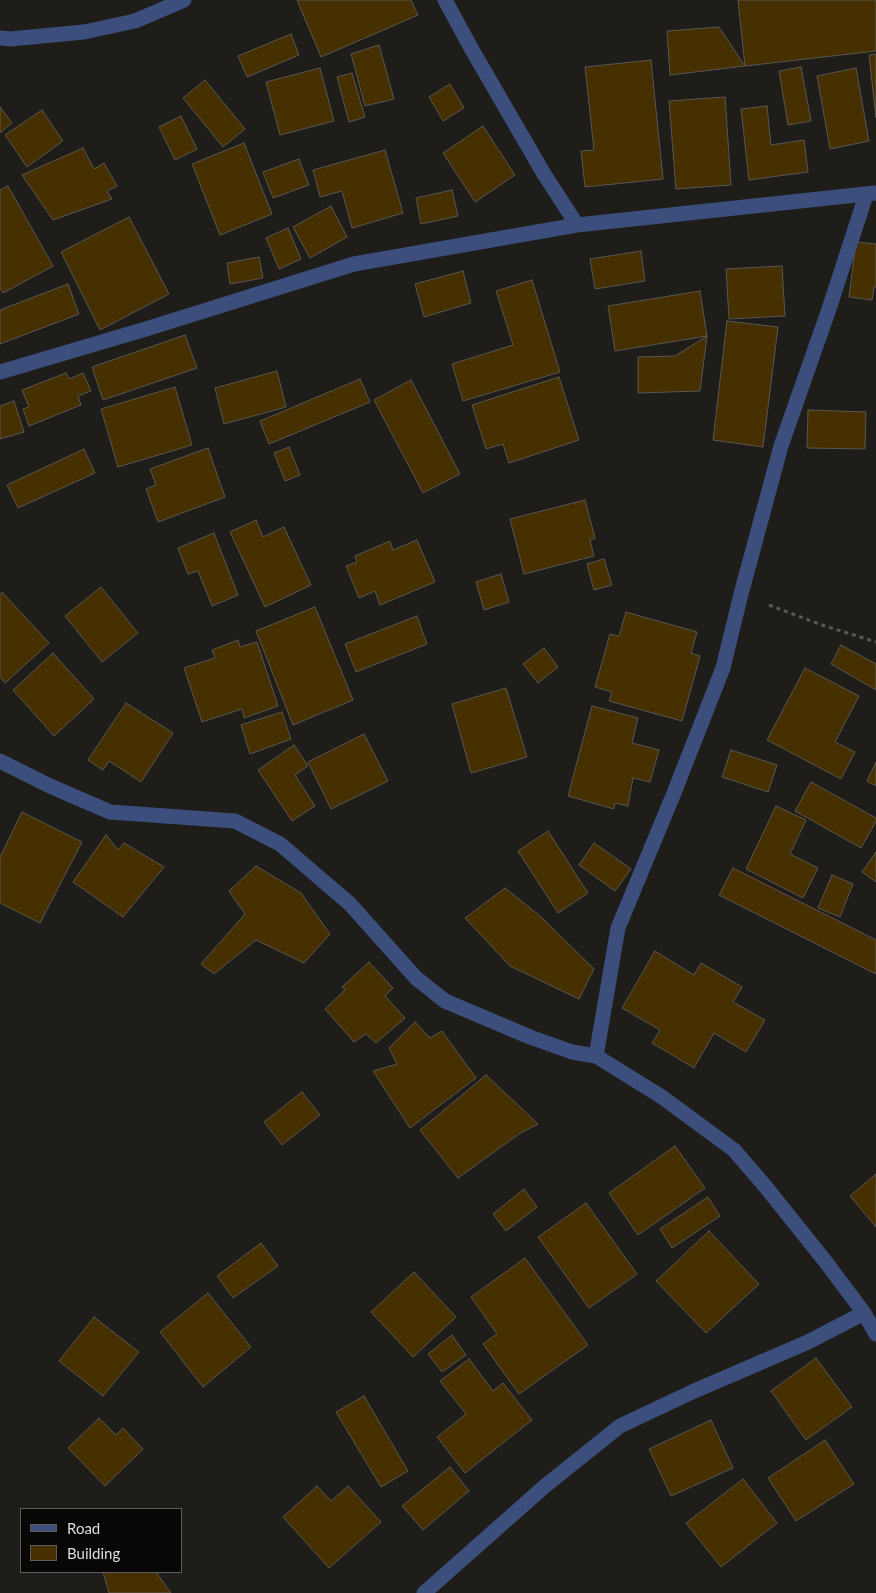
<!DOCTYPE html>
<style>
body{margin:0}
#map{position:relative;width:876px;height:1593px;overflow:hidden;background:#1e1d1a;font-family:Lato,sans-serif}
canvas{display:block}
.legend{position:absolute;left:20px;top:1508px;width:162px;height:65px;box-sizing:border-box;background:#080706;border:1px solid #5e5d5c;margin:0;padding:6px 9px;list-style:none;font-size:15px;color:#dedddc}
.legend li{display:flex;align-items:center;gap:10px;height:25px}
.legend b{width:25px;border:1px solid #5e5d5c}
</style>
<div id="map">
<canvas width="876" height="1593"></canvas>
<ul class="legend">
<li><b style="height:6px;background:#3c4e7b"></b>Road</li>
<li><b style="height:14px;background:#463000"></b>Building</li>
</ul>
</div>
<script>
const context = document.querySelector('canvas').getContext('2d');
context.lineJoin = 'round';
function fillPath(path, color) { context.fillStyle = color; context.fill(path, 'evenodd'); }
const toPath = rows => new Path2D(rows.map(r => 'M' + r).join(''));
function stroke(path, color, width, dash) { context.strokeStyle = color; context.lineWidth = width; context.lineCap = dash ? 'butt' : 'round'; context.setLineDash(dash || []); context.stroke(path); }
const building = toPath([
 [297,0,411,0,418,15,321,57,297,0],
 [738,0,876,0,876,51,745,66,738,0],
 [719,27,745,66,670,75,667,31,719,27],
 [291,34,299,55,247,77,238,56,291,34],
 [379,45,394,99,365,106,351,54,379,45],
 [876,54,876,118,869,55,876,54],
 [651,60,663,179,585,187,581,151,594,150,585,67,651,60],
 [801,67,811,121,788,125,779,71,801,67],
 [320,68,334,121,280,135,266,82,320,68],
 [856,68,869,141,830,149,817,76,856,68],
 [352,73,365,117,349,122,337,77,352,73],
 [205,80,245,129,223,147,183,98,205,80],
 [450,84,464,108,443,121,429,97,450,84],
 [725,97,731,185,676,189,669,101,725,97],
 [767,106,771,145,804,140,808,172,749,180,741,109,767,106],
 [0,107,12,123,0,133,0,107],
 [42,110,63,141,27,167,5,135,42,110],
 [181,116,197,149,175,160,159,127,181,116],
 [483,126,515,175,475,202,443,153,483,126],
 [244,143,272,214,220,235,192,164,244,143],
 [83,148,94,169,104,163,117,186,107,191,112,199,53,220,22,175,83,148],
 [385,150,403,213,352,228,342,191,320,197,313,170,385,150],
 [299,159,309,185,273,198,263,172,299,159],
 [8,186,53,266,3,293,0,288,0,190,8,186],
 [452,190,458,216,421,224,416,198,452,190],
 [331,206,347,237,310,258,293,227,331,206],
 [129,217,169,294,100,330,61,252,129,217],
 [288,228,301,259,279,269,266,238,288,228],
 [856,242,876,244,876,287,874,287,872,300,849,297,856,242],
 [641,251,645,281,595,289,590,259,641,251],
 [259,257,263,278,230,284,227,263,259,257],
 [782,266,785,316,729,319,726,269,782,266],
 [463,271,471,303,424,317,415,284,463,271],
 [532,280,560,372,463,401,452,364,513,345,496,291,532,280],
 [68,284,79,314,0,344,0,310,68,284],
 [700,291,707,336,615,351,608,306,700,291],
 [727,321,778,327,763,447,713,440,727,321],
 [185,335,197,368,103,400,92,367,185,335],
 [707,336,700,391,638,393,638,357,675,356,707,336],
 [277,371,286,407,224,424,215,388,277,371],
 [66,373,69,379,83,373,91,391,78,396,81,405,29,426,23,409,29,407,22,390,66,373],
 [559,377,579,440,509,463,503,444,486,449,472,405,559,377],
 [360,379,370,402,269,444,260,421,360,379],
 [411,380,460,474,423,493,374,400,411,380],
 [175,387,192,445,118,467,101,409,175,387],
 [14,401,24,432,0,439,0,406,14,401],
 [808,410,866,412,865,449,807,448,808,410],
 [289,447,300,475,285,481,274,453,289,447],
 [208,448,225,497,158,522,146,489,156,485,150,469,208,448],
 [84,449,95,473,18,508,7,485,84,449],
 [585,500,595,538,590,540,594,556,524,574,510,519,585,500],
 [256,520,263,537,284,527,311,585,265,607,230,532,256,520],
 [214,533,238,595,212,606,198,571,188,574,178,548,214,533],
 [417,540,435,582,380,605,375,591,359,598,346,566,357,562,355,556,390,541,393,550,417,540],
 [604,559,612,585,594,590,587,564,604,559],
 [501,574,509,602,484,610,476,582,501,574],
 [101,587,138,633,102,662,65,616,101,587],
 [2,592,49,643,5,683,0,677,0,595,2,592],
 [315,607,353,700,293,725,256,631,315,607],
 [626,612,697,632,691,653,700,656,682,721,609,701,612,692,595,687,610,634,619,636,626,612],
 [417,616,427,644,356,672,345,644,417,616],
 [238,640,240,647,257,642,278,706,244,718,242,709,202,722,184,668,215,658,212,650,238,640],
 [841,645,876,664,876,690,831,664,841,645],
 [544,648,558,667,538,683,523,664,544,648],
 [53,653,94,699,54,736,13,690,53,653],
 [805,668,859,696,835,742,855,752,841,779,767,740,805,668],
 [506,688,527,757,471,773,452,704,506,688],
 [126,703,173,733,141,782,109,761,103,770,88,760,126,703],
 [592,706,638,718,632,743,659,750,650,782,633,778,628,806,615,803,614,809,568,796,592,706],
 [282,712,291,739,250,754,241,725,282,712],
 [364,734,388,781,331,809,308,762,364,734],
 [294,745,308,766,295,775,315,806,292,821,258,770,294,745],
 [731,750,777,765,768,792,722,777,731,750],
 [876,762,876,786,867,781,876,762],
 [811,782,876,818,876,821,861,848,795,811,811,782],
 [776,806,806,820,790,854,818,868,803,898,746,869,776,806],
 [22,812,82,842,40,923,0,903,0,857,22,812],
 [548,831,588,893,558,913,518,851,548,831],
 [106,835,118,850,124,843,164,867,123,917,73,882,106,835],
 [594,843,631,869,615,891,579,865,594,843],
 [876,852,876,882,862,872,876,852],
 [256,866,301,893,330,934,304,963,256,940,214,974,201,964,245,914,229,891,256,866],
 [733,868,876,940,876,974,719,895,733,868],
 [832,875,853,884,840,917,818,908,832,875],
 [505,888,540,916,594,969,579,999,510,966,465,918,505,888],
 [655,951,694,975,701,963,742,987,733,1002,765,1020,746,1052,714,1033,694,1068,652,1043,660,1030,622,1008,655,951],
 [369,962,393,988,385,996,405,1018,376,1043,366,1034,354,1042,325,1009,345,990,342,987,369,962],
 [415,1022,430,1038,442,1031,476,1078,410,1128,373,1071,397,1064,389,1048,415,1022],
 [486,1075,538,1124,519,1134,458,1178,420,1130,486,1075],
 [302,1092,320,1115,282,1145,264,1122,302,1092],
 [675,1146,705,1188,638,1235,609,1193,675,1146],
 [876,1174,876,1227,850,1196,876,1174],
 [524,1189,537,1207,506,1231,493,1214,524,1189],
 [708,1197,720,1216,672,1248,660,1229,708,1197],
 [586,1203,637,1274,589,1308,538,1237,586,1203],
 [709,1231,759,1284,706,1333,656,1281,709,1231],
 [261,1243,278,1266,233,1298,217,1276,261,1243],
 [525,1258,588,1345,519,1394,483,1344,497,1334,471,1297,525,1258],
 [414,1272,456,1317,413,1357,371,1312,414,1272],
 [208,1293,251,1347,203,1387,160,1332,208,1293],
 [94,1317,139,1352,103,1396,59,1361,94,1317],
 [452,1335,466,1355,442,1372,428,1354,452,1335],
 [816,1358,852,1407,806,1440,771,1391,816,1358],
 [469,1359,493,1391,503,1383,532,1420,465,1473,437,1437,466,1414,440,1381,469,1359],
 [364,1396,408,1471,381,1487,336,1412,364,1396],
 [99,1418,116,1435,123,1428,143,1449,105,1486,68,1448,99,1418],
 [711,1420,733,1468,671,1496,649,1449,711,1420],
 [825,1440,854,1484,796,1521,768,1478,825,1440],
 [450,1467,469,1491,423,1530,402,1506,450,1467],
 [743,1479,777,1523,721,1567,686,1523,743,1479],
 [317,1486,331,1501,348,1486,381,1522,329,1568,283,1517,317,1486],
 [103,1572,156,1572,171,1593,109,1593,103,1572]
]);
const path = toPath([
 [769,605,822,625,876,642]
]);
const street = toPath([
 [445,0,471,48,544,174,577,225],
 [0,38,10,39,84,32,135,21,184,0],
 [0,372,146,329,354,264,577,225,875,193],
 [0,761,50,786,110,812,235,821,280,844,350,904,416,978,445,1001,530,1037,572,1052,596,1056,662,1097,734,1150,765,1186,825,1261,864,1313,876,1334],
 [596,1056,618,928,674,793,723,668,741,594,781,446,829,309,866,195],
 [424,1593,545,1486,620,1426,692,1392,808,1342,864,1313]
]);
fillPath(building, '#463000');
stroke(building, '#595754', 1);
stroke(path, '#5a5957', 3, [4, 4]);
stroke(street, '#3c4e7b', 15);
</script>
